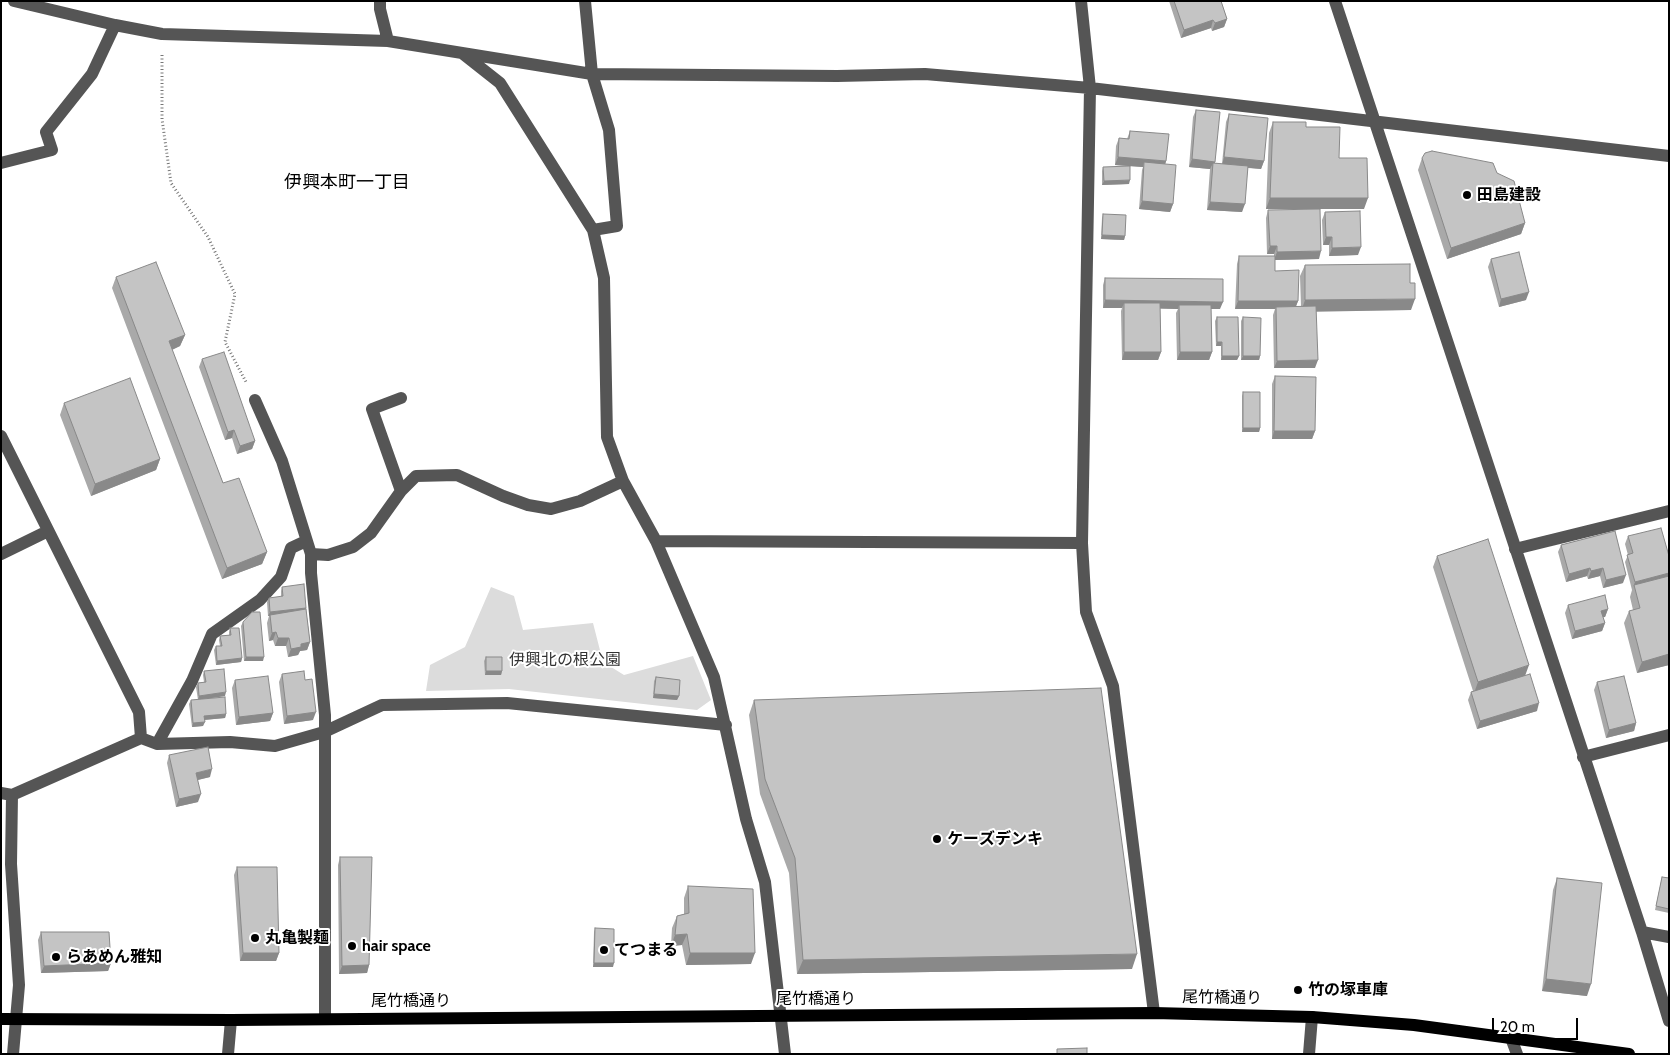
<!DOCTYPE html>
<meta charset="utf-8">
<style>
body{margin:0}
#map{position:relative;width:1670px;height:1055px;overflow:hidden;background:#fff;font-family:Cabin,sans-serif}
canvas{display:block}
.frame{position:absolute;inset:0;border:2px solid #000;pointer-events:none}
.scale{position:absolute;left:1492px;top:1018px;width:86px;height:22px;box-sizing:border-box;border:2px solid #000;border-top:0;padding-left:6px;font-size:15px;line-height:18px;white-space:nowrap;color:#000;-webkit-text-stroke:4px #fff;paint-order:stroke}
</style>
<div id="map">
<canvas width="1670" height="1055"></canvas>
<div class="frame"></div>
<div class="scale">20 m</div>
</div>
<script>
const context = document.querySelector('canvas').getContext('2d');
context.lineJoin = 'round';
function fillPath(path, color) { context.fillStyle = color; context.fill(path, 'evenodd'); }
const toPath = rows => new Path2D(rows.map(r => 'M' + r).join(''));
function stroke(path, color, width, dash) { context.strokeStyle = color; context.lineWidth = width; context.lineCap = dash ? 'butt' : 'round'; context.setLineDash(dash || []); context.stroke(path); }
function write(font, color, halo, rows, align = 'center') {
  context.font = font + ' Cabin,"Noto Sans JP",sans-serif'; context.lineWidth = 4; context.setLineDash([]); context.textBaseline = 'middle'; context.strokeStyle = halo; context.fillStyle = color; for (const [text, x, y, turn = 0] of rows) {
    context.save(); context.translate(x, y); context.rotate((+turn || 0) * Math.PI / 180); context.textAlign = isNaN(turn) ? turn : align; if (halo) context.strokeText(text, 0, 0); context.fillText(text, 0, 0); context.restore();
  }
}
const green = toPath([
 [491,587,514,596,523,630,593,623,603,662,624,675,693,656,711,700,697,710,509,689,426,691,430,665,465,647]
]);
const path = toPath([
 [162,55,162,119,171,183,208,237,235,294,225,342,246,382]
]);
const minor = toPath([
 [14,1,115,25,162,34,388,41,592,74,837,76,925,74,1090,88,1669,156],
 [380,1,380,9,388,41],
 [585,1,592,74,609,130,617,226,593,230,604,278,607,437,623,481,656,541,714,677,746,819,765,882,785,1054],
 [1081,1,1090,88,1082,543,1086,612,1113,686,1154,1013],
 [1335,1,1642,932,1669,1021],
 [462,53,500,83,593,230],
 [1,163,52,150,46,132,92,74,115,25],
 [255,400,282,461,311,554,311,573,325,715,325,1018],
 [1,436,139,712,141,738],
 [401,491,372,409,401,398],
 [656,541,1082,543],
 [1515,549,1669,511],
 [1,554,48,531],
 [311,554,328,555,353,547,371,533,401,491,416,476,457,475,503,496,528,505,551,509,580,501,623,481],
 [157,744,192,681,212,634,260,600,281,577,291,548,306,541],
 [1583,757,1669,735],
 [1,793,12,795,141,738,157,744,230,742,275,746,324,732,382,705,507,703,726,725],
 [12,795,11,864,19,985,13,1054],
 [1642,932,1669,937],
 [1511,1038,1517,1054],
 [228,1054,231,1020],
 [1309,1054,1312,1017]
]);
const major = toPath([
 [1,1019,231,1020,1154,1013,1312,1017,1414,1025,1629,1054]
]);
const wall = toPath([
 [1169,1,1221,1,1227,19,1224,27,1212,31,1211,28,1181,38],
 [1196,110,1215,162,1215,163,1222,164,1226,122,1229,114,1264,161,1261,169,1248,168,1242,212,1207,210,1210,169,1189,167,1193,117],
 [1273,122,1306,127,1364,209,1266,209,1269,133],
 [1130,131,1166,161,1165,164,1173,204,1170,212,1139,209,1142,170,1143,167,1115,165,1116,146,1119,138,1127,139],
 [1422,158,1497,173,1525,223,1521,234,1447,259,1418,170],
 [1103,167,1129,184,1102,185,1102,171],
 [1268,210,1319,259,1275,260,1275,271,1298,301,1296,306,1301,306,1300,276,1305,265,1411,310,1316,311,1315,368,1274,368,1273,315,1275,309,1235,309,1237,264,1239,256,1274,256,1274,254,1267,254,1266,218],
 [1325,212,1358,255,1329,256,1329,245,1323,245,1322,220],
 [1103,214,1125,236,1124,240,1101,239,1102,218],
 [1491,259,1526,300,1499,307,1488,267],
 [116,277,185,335,180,346,172,350,223,483,267,552,262,564,222,579,112,288],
 [1105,278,1220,309,1211,309,1212,352,1209,360,1177,360,1176,313,1178,309,1160,308,1161,352,1158,360,1122,360,1121,311,1122,308,1103,308,1103,285],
 [1217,317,1239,356,1237,360,1221,360,1221,346,1216,346,1215,321],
 [1243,317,1260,356,1259,360,1241,360,1241,321],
 [202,359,255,441,252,449,237,454,232,438,225,440,199,367],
 [1275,376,1315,431,1312,439,1272,439,1272,384],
 [1243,392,1260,428,1259,432,1242,432,1242,396],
 [64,403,160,459,156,470,91,496,60,415],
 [1615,531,1623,583,1603,588,1600,576,1588,579,1587,576,1566,582,1558,552,1561,545],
 [1628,536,1669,556,1669,665,1637,673,1624,623,1629,611,1633,610,1630,597,1632,590,1625,562,1628,555,1625,544],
 [1437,556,1525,675,1537,711,1477,729,1468,700,1471,692,1473,691,1433,567],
 [282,587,306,609,310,642,307,650,300,651,298,655,288,657,286,646,275,646,273,640,269,641,267,623,269,616,268,616,267,602,269,598,281,597,281,591],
 [1568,605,1608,609,1605,617,1603,617,1605,623,1602,631,1572,639,1565,613],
 [243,622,263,661,244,661,241,626],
 [230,628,242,658,241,662,216,665,214,650,216,646,220,646,219,640,220,636,229,635,229,632],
 [486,657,502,671,501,675,485,675,484,661],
 [204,671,225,696,198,700,196,687,198,683,204,682,203,675],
 [282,674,305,680,313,720,284,724,279,682],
 [656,677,679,696,677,700,653,698,654,681],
 [235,680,273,713,270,721,236,725,232,688],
 [1597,682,1636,723,1634,731,1606,738,1594,690],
 [191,700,226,714,225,718,204,720,203,726,192,727,189,704],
 [754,700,1132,969,797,974,789,873,760,794,749,715],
 [169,755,210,777,198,780,198,802,176,807,167,763],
 [340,857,369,965,367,973,339,974,338,865],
 [237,867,279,953,276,961,240,961,234,875],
 [1662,877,1669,878,1669,913,1655,910],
 [1557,878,1587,996,1542,991,1553,890],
 [688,886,751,964,686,965,682,945,671,946,672,928,677,916,684,914,684,898],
 [595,928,613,967,593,967,594,932],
 [41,932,111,963,108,971,41,973,38,940]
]);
const shadedWall = toPath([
 [1227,19,1224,27,1212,31,1215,23],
 [1213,20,1211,28,1181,38,1184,30],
 [1118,157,1166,161,1164,169,1144,162,1143,167,1115,165],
 [1224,157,1264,161,1261,169,1222,165],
 [1192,159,1215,162,1212,170,1213,163,1210,169,1189,167],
 [1130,180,1129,184,1102,185,1104,181],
 [1270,198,1368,198,1364,209,1266,209],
 [1142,201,1173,204,1170,212,1139,209],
 [1210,202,1245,204,1242,212,1207,210],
 [1525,223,1521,234,1447,259,1451,248],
 [1102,235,1125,236,1124,240,1101,239],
 [1326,237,1332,237,1329,245,1323,245],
 [1270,246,1277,246,1274,254,1267,254],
 [1361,247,1358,255,1329,256,1332,248],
 [1321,251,1319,259,1274,260,1277,252],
 [1529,292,1526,300,1499,307,1501,299],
 [1415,299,1411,310,1301,312,1305,300],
 [1105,300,1223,302,1220,309,1179,309,1179,305,1178,309,1124,308,1124,303,1122,308,1103,308],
 [1238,301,1298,301,1295,309,1276,307,1275,309,1235,309],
 [185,335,180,346,165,353,169,341],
 [1217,342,1222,342,1221,346,1216,346],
 [1124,352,1161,352,1158,360,1122,360],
 [1180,352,1212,352,1209,360,1177,360],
 [1222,356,1239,356,1237,360,1221,360],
 [1243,356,1260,356,1259,360,1241,360],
 [1318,360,1315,368,1274,368,1277,361],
 [1243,428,1260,428,1259,432,1242,432],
 [234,430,232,438,225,440,228,432],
 [1274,431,1315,431,1312,439,1272,439],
 [255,441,252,449,237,454,240,446],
 [160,459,156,470,91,496,95,484],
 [267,552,262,564,222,579,227,568],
 [1590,568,1587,576,1566,582,1569,574],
 [1603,568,1600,576,1588,579,1591,571],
 [1669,573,1669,580,1634,585,1632,590,1635,582],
 [1626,575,1623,583,1603,588,1606,580],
 [306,608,305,612,268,616,270,612],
 [1608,609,1605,617,1598,618,1601,611],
 [1605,623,1602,631,1572,639,1575,631],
 [276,632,273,640,269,641,272,633],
 [278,638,289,638,286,646,275,646],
 [310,642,307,650,300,651,298,655,288,657,291,649,301,644],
 [1669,654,1669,665,1637,673,1642,662],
 [246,657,264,657,263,661,244,661],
 [242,658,241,662,216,665,217,661],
 [1529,665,1525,676,1474,693,1478,682],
 [486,671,502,671,501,675,485,675],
 [226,692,225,696,198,700,199,696],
 [654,694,679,696,677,700,653,698],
 [1539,703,1537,711,1477,729,1480,721],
 [316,712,313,720,284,724,287,716],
 [273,713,270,721,236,725,239,717],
 [226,714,225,718,203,720,204,716],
 [205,722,203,726,192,727,193,723],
 [1636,723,1634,731,1606,738,1609,730],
 [212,769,210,777,193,781,196,773],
 [201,794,198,802,176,807,179,799],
 [687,934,682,945,671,946,675,935],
 [243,953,279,953,276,961,240,961],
 [690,953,755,953,751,964,686,965],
 [1137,954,1132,969,797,974,803,960],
 [111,963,108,971,41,973,44,966],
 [594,963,614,963,613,967,593,967],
 [369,965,367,973,339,974,342,966],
 [1546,979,1591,984,1587,996,1542,991]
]);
const building = toPath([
 [1174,1,1221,1,1227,19,1215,23,1213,20,1184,30,1174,1],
 [1196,110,1220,112,1215,162,1192,159,1196,110],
 [1229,114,1268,118,1264,161,1224,157,1229,114],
 [1273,122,1306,122,1306,127,1340,127,1339,158,1367,158,1368,198,1270,198,1273,122],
 [1130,131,1169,134,1166,161,1118,157,1119,138,1129,139,1130,131],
 [1432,151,1493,163,1497,173,1514,181,1525,223,1451,248,1422,158,1425,153,1432,151],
 [1144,162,1176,165,1173,204,1142,201,1144,162],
 [1213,163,1248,166,1245,204,1210,202,1213,163],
 [1130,166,1130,180,1104,181,1103,167,1130,166],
 [1320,209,1321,251,1277,252,1277,246,1270,246,1268,210,1320,209],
 [1360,211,1361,247,1332,248,1332,237,1326,237,1325,212,1360,211],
 [1103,214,1126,215,1125,236,1102,235,1103,214],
 [1519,252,1529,292,1501,299,1491,259,1519,252],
 [1239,256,1275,256,1275,271,1299,270,1298,301,1238,301,1239,256],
 [156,262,185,335,169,341,223,483,239,478,267,552,227,568,116,277,156,262],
 [1410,264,1410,283,1415,283,1415,299,1305,300,1305,265,1410,264],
 [1105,278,1223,279,1223,302,1105,300,1105,278],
 [1124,303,1160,303,1161,352,1124,352,1124,303],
 [1179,305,1211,305,1212,352,1180,352,1179,305],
 [1316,306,1318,360,1277,361,1276,307,1316,306],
 [1217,317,1238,317,1239,356,1222,356,1222,342,1217,342,1217,317],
 [1243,317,1261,318,1260,356,1243,356,1243,317],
 [224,352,255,441,240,446,234,430,228,432,202,359,224,352],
 [1275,376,1316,377,1315,431,1274,431,1275,376],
 [130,378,160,459,95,484,64,403,130,378],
 [1243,392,1260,392,1260,428,1243,428,1243,392],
 [1661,528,1669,556,1669,573,1635,582,1627,555,1633,553,1628,536,1661,528],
 [1615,531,1626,575,1606,580,1603,568,1591,571,1590,568,1569,574,1561,545,1615,531],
 [1488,539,1529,665,1478,682,1437,556,1488,539],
 [1669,576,1669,654,1642,662,1629,611,1640,608,1634,585,1669,576],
 [304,584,306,608,270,612,269,598,283,596,282,587,304,584],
 [1605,595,1608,609,1601,611,1605,623,1575,631,1568,605,1605,595],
 [306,609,310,642,301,644,301,647,291,649,289,638,278,638,276,632,272,633,270,615,306,609],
 [252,612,260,612,264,657,246,657,243,622,252,612],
 [230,628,239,628,242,658,217,661,216,646,222,646,220,636,231,635,230,628],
 [486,657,502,657,502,671,486,671,486,657],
 [224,669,226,692,199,696,198,683,206,682,204,671,224,669],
 [304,671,305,680,312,679,316,712,287,716,282,674,304,671],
 [1530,674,1539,703,1480,721,1471,692,1530,674],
 [268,676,273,713,239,717,235,680,268,676],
 [1624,676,1636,723,1609,730,1597,682,1624,676],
 [656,677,680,680,679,696,654,694,656,677],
 [1101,688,1137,954,803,960,795,858,765,779,754,700,1101,688],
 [225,697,226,714,204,716,205,722,193,723,191,700,225,697],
 [208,747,212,769,196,773,201,794,179,799,169,755,208,747],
 [340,857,372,857,369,965,342,966,340,857],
 [237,867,277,867,279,953,243,953,237,867],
 [1662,877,1669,878,1669,909,1656,906,1662,877],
 [1557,878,1602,883,1591,984,1546,979,1557,878],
 [688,886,753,889,755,953,690,953,687,934,675,935,677,916,689,913,688,886],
 [595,928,614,929,614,963,594,963,595,928],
 [41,932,109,932,111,963,44,966,41,932],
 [1087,1048,1087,1054,1057,1054,1057,1049,1087,1048]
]);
const markers = [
 [1467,195,5,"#000"],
 [937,839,5,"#000"],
 [255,938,5,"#000"],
 [352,946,5,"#000"],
 [604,950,5,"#000"],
 [56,957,5,"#000"],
 [1298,990,5,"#000"]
];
const poiNames = [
 ["田島建設",1477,195],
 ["ケーズデンキ",947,839],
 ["丸亀製麺",265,938],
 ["hair space",362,946],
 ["てつまる",614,950],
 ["らあめん雅知",66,957],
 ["竹の塚車庫",1308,990]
];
const parkNames = [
 ["伊興北の根公園",565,660]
];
const streetNames = [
 ["尾竹橋通り",1222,998,1],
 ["尾竹橋通り",816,999],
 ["尾竹橋通り",411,1001]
];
const neighbourhoodNames = [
 ["伊興本町一丁目",347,183]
];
fillPath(green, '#dcdcdc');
stroke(path, '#777', 3, [1, 2.5]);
stroke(minor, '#555', 12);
stroke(major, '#000', 12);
fillPath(wall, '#a9a9a9');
fillPath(shadedWall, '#898989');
fillPath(building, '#c4c4c4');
stroke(building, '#898989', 1);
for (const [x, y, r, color] of markers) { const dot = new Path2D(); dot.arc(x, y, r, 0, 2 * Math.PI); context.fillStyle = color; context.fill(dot); stroke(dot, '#fff', 2); }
write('bold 16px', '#000', '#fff', poiNames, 'left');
write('16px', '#333', '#fff', parkNames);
write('16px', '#000', '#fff', streetNames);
write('18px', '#000', '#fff', neighbourhoodNames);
</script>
